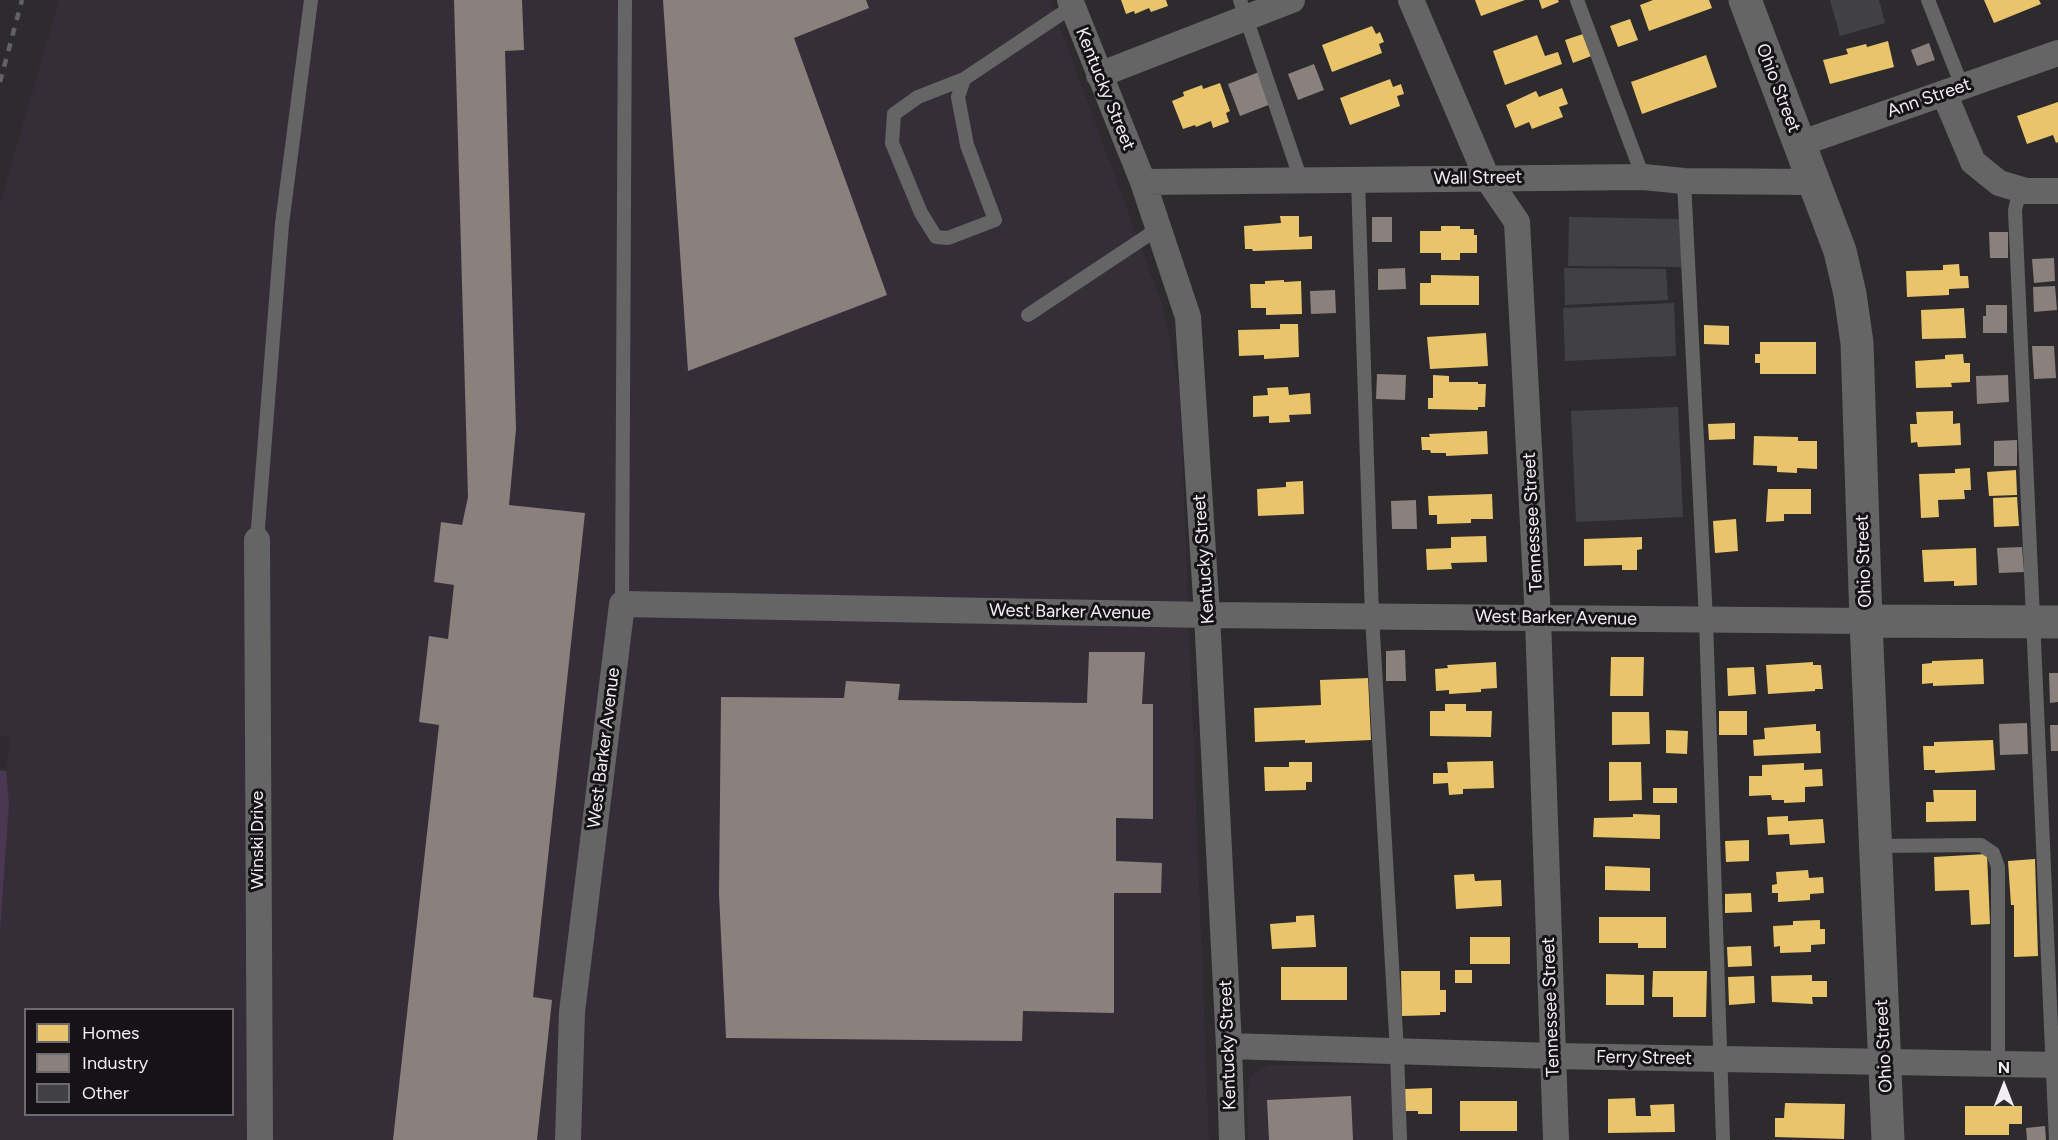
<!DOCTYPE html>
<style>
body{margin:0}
#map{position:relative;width:2058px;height:1140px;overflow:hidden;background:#2d2b2e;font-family:Figtree,sans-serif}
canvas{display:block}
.legend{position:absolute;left:24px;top:1008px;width:210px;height:108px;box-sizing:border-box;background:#151316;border:2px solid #6d6b6e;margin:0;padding:8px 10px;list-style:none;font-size:18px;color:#f2eff3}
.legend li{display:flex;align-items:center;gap:12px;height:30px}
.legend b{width:30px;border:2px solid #6d6b6e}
.north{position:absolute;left:1974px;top:1056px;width:60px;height:60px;-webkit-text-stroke:4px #151316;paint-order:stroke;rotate:0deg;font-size:16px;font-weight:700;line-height:24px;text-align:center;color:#f2eff3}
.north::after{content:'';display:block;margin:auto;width:21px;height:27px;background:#f2eff3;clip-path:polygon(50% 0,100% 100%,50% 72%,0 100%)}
</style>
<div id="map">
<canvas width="2058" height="1140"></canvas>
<ul class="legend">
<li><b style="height:16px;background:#e9c46a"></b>Homes</li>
<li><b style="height:16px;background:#8a817c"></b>Industry</li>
<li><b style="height:16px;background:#414042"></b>Other</li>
</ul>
<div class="north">N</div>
</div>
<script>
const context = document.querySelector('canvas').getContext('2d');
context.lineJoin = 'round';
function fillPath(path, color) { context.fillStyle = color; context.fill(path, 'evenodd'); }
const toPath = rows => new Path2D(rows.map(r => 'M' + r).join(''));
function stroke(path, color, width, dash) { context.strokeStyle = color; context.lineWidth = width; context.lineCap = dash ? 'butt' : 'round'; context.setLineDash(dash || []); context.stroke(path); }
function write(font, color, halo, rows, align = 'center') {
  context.font = font + ' Figtree,sans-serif'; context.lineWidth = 6; context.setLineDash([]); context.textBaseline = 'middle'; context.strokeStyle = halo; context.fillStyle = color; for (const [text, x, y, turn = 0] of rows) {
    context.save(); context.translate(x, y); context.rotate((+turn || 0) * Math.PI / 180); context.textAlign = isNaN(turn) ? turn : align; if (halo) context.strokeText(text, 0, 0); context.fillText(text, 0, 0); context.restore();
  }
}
const built = toPath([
 [59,0,1050,0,1163,307,1180,392,1209,1140,0,1140,0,831,10,738,0,735,0,204],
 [26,1010,232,1010,232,1114,26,1114],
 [1268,1065,1400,1065,1397,1140,1248,1140,1247,1098,1250,1077]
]);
const green = toPath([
 [0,770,6,771,9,803,0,931]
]);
const homes = toPath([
 [1121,0,1166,0,1168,6,1151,12,1149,8,1135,14,1134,11,1126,14],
 [1475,0,1525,0,1481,16],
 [1539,0,1558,0,1559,2,1542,9],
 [1653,0,1709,0,1712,8,1649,31,1640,5],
 [1984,0,2039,0,2041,4,1994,23],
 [1630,19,1638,40,1618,47,1610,26],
 [1372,26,1376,34,1380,32,1384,42,1379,44,1382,53,1332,72,1322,45],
 [1586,33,1594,55,1573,63,1565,40],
 [1537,35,1545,56,1558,52,1562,64,1505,85,1493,51],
 [1888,41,1894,67,1830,84,1823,60,1848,54,1846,49,1866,44,1867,47],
 [1706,55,1717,87,1642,114,1631,82],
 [1390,79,1393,87,1401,84,1404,94,1397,96,1400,106,1350,125,1340,98],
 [1220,83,1230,111,1226,113,1229,122,1213,128,1211,121,1196,127,1195,125,1183,129,1172,101,1184,96,1183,92,1202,85,1203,89],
 [1562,88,1568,104,1559,107,1563,117,1532,129,1529,122,1515,128,1506,105,1536,91,1539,97],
 [2058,102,2058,142,2056,143,2053,135,2027,144,2017,116],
 [1280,216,1299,216,1299,237,1312,236,1312,249,1253,251,1252,249,1245,249,1244,226,1281,223],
 [1441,226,1460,226,1460,229,1474,229,1474,235,1477,235,1477,253,1460,253,1460,260,1441,260,1441,253,1420,253,1420,231,1441,231],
 [1959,264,1960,276,1968,276,1969,288,1949,289,1949,295,1907,297,1906,271,1943,270,1943,265],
 [1431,275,1479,276,1479,305,1420,305,1420,283,1431,283],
 [1284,280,1284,282,1301,281,1302,314,1266,315,1266,308,1251,308,1250,284,1265,284,1265,281],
 [1964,308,1966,338,1922,339,1921,310],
 [1280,324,1298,324,1299,357,1264,359,1264,355,1239,356,1238,330,1280,329],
 [1704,325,1729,326,1729,345,1704,344],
 [1486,333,1488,366,1430,369,1427,337],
 [1760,342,1816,342,1816,374,1760,374,1760,363,1755,363,1755,354,1760,354],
 [1963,354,1964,363,1970,363,1970,382,1951,383,1952,387,1916,388,1915,361,1945,359,1945,355],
 [1433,375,1449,376,1449,382,1478,382,1478,384,1486,384,1485,407,1478,407,1478,410,1428,409,1428,398,1433,398],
 [1288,387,1289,395,1310,393,1311,414,1289,415,1290,422,1269,423,1269,416,1253,417,1253,396,1268,395,1267,388],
 [1953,411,1953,424,1960,423,1961,445,1918,447,1917,442,1911,443,1910,424,1917,424,1916,412],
 [1735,423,1735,439,1709,440,1708,424],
 [1487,431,1488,454,1446,456,1446,453,1431,453,1430,450,1422,450,1421,437,1430,437,1429,434],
 [1754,436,1798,437,1798,441,1817,441,1817,469,1797,468,1797,473,1777,472,1777,466,1753,465],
 [1970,468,1971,490,1964,490,1965,499,1938,500,1939,517,1921,518,1919,474,1955,473,1955,469],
 [2016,470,2017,495,1989,496,1987,472],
 [1303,481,1304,514,1258,516,1257,489,1286,487,1286,482],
 [1768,489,1811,489,1811,514,1784,514,1784,521,1766,522],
 [1492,494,1493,519,1471,519,1471,523,1437,524,1437,515,1429,515,1428,496],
 [2017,497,2019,526,1994,527,1993,498],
 [1736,519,1738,551,1715,553,1713,521],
 [1486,536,1487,562,1451,563,1452,569,1427,570,1426,549,1451,548,1451,537],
 [1642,537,1642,549,1637,550,1637,570,1622,570,1622,565,1584,566,1584,539],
 [1976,548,1977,585,1954,586,1954,581,1924,582,1922,550],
 [1611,657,1644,657,1643,696,1610,696],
 [1983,659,1984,684,1933,686,1933,683,1922,684,1922,664,1932,663,1932,661],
 [1496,662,1497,688,1481,689,1481,692,1449,694,1449,690,1436,691,1435,669,1448,668,1447,665],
 [1813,662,1813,665,1821,665,1823,689,1815,689,1815,691,1768,694,1766,665],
 [1754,667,1756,694,1728,696,1727,668],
 [1368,678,1371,740,1305,743,1305,740,1255,742,1254,708,1321,705,1320,680],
 [1445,704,1466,704,1466,711,1492,711,1491,737,1430,736,1430,711,1445,711],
 [1719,711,1747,711,1747,735,1719,735],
 [1612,712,1649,712,1650,744,1612,745],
 [1816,724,1816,731,1820,731,1821,753,1754,756,1753,740,1765,739,1764,728],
 [1666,730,1688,731,1687,754,1666,753],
 [1993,740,1995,770,1935,773,1935,770,1924,770,1923,746,1934,746,1934,742],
 [1493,761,1494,788,1463,789,1463,794,1449,795,1448,783,1433,784,1433,773,1448,773,1447,762],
 [1289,762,1312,762,1312,782,1306,782,1306,790,1265,791,1264,767,1289,767],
 [1609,762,1641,762,1642,800,1609,801],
 [1804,763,1804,770,1822,769,1823,786,1805,787,1805,802,1784,803,1784,800,1772,800,1771,795,1749,796,1749,776,1762,776,1762,765],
 [1653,788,1677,788,1677,803,1653,803],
 [1933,790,1976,790,1976,821,1926,822,1926,802,1934,802],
 [1633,814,1660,815,1660,839,1593,837,1594,818,1633,817],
 [1788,816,1788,821,1823,819,1825,843,1790,845,1789,834,1768,835,1767,817],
 [1749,840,1749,861,1726,862,1725,841],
 [1987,854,1990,924,1971,925,1969,890,1935,891,1934,857],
 [2035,859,2038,956,2014,957,2014,905,2011,905,2008,861],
 [1605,866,1650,868,1650,891,1605,890],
 [1808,870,1809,878,1823,877,1824,893,1810,894,1810,900,1778,902,1778,893,1772,893,1772,885,1777,884,1776,872],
 [1474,874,1475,881,1501,880,1502,906,1456,909,1454,875],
 [1751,893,1752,912,1725,913,1725,894],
 [1314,915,1316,947,1272,949,1270,924,1296,922,1296,916],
 [1599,917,1666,917,1666,948,1638,948,1638,943,1599,943],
 [1820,920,1820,929,1825,929,1825,944,1811,945,1811,952,1780,953,1780,946,1774,947,1773,926,1793,925,1793,921],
 [1470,937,1510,937,1510,964,1470,964],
 [1751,946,1752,966,1728,967,1727,947],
 [1281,967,1347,967,1347,1000,1281,1000],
 [1455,970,1472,970,1472,983,1455,983],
 [1401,971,1440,971,1440,990,1446,990,1446,1012,1440,1012,1440,1015,1402,1016],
 [1653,971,1707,971,1706,1017,1673,1017,1673,997,1652,997],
 [1606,974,1644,975,1644,1005,1606,1005],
 [1812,975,1812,981,1827,981,1827,997,1812,997,1813,1004,1772,1002,1771,976],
 [1754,976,1755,1003,1729,1005,1728,977],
 [1432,1088,1432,1114,1418,1114,1418,1111,1405,1111,1405,1089],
 [1635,1098,1636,1116,1651,1116,1650,1105,1674,1104,1675,1132,1608,1133,1608,1099],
 [1460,1101,1517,1101,1517,1131,1460,1131],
 [1785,1103,1845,1104,1844,1139,1775,1137,1775,1118,1784,1118],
 [1965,1106,2022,1106,2022,1124,2009,1124,2009,1135,1965,1135]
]);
const industry = toPath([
 [454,0,522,0,524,50,505,51,516,429,509,505,585,513,533,997,552,1000,537,1140,393,1140,439,725,419,722,429,636,448,639,454,585,434,582,441,522,462,525,468,497],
 [663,0,866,0,869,8,794,38,887,295,688,371],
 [1929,43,1935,60,1917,66,1911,50],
 [1314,64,1324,90,1298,100,1288,74],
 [1259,72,1271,104,1240,116,1228,84],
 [1372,217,1392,217,1392,242,1372,242],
 [1989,232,2008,232,2008,258,1990,258],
 [2054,258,2055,281,2034,283,2032,259],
 [1405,268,1406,289,1378,290,1378,269],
 [2055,286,2057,310,2034,312,2033,287],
 [1335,290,1336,313,1311,314,1310,291],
 [1986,305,2007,305,2007,333,1983,333,1983,316,1986,316],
 [2032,346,2054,346,2056,378,2034,379],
 [1377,374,1406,375,1405,400,1376,399],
 [2008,375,2009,402,1977,404,1976,376],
 [2017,440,2017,466,1994,466,1994,441],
 [1416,500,1417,529,1392,529,1391,501],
 [2022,547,2024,572,1999,573,1997,548],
 [1405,650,1406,681,1386,681,1386,651],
 [1089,652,1145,652,1142,704,1153,704,1153,819,1116,818,1116,861,1162,863,1161,893,1114,893,1114,1013,1023,1011,1022,1041,726,1038,719,894,721,697,844,698,846,681,900,684,898,700,1087,703],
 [2049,673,2058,673,2058,702,2050,703],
 [2027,723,2028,754,2000,755,1999,724],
 [2050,725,2058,725,2058,751,2051,751],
 [1351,1096,1353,1140,1269,1140,1267,1100],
 [2045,1126,2046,1140,2027,1140,2026,1128]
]);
const building = toPath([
 [1830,0,1879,0,1885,23,1840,36],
 [1569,217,1681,219,1681,267,1568,266],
 [1564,268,1666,269,1668,300,1565,305],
 [1674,303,1676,356,1565,361,1563,308],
 [1678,407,1683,517,1576,522,1571,411]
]);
const service = toPath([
 [1240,0,1301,180],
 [1577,0,1643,177],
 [1928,0,1962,86],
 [964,79,958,97,967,145,995,220,948,238,936,237,921,213,892,143,894,114,918,97,964,79,1073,6],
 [1358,180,1372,616,1397,1052,1400,1140],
 [1684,181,1706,620,1723,1140],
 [2020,189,2015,210,2056,1140],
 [1028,315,1159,228],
 [257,540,282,224,311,0],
 [622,604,625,0],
 [1875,846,1981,845,1993,853,1998,867,1998,1063]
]);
const minor = toPath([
 [1070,0,1143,182,1188,317,1207,615,1229,1046,1232,1140],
 [1411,0,1487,178,1517,222,1538,619,1556,1140],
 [1099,75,1292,0],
 [1944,93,1973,162,1999,183,2026,191,2058,191],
 [1799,144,2058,53],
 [1143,182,1643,177,1684,181,1813,182],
 [257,540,260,1140],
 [1229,1046,1553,1056,2058,1065],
 [568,1140,572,1012,622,604,1207,615,1866,621]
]);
const tertiary = toPath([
 [1745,0,1840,251,1850,294,1857,343,1866,621,1888,1140],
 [1866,621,2058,622]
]);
const rail = toPath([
 [0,82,22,0]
]);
const streetNames = [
 ["Ohio Street",1778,88,69],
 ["Kentucky Street",1105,89,68],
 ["Ann Street",1929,98,-19],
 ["Wall Street",1478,178,-1],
 ["Tennessee Street",1533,522,-93],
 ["Kentucky Street",1204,559,-94],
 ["Ohio Street",1864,561,-92],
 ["West Barker Avenue",1070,612,1],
 ["West Barker Avenue",1556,618,1],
 ["West Barker Avenue",604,748,-83],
 ["Winski Drive",258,840,-90],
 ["Tennessee Street",1551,1007,-92],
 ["Kentucky Street",1228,1045,-92],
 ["Ohio Street",1884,1046,-93],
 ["Ferry Street",1644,1058,1]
];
fillPath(built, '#352e38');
fillPath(green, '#4a3751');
fillPath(homes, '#e9c46a');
fillPath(industry, '#8a817c');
fillPath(building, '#414042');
stroke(service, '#666566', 14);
stroke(minor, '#666566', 26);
stroke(tertiary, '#666566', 33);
stroke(rail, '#626163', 4.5, [8, 8]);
write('18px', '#f2eff3', '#151316', streetNames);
</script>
